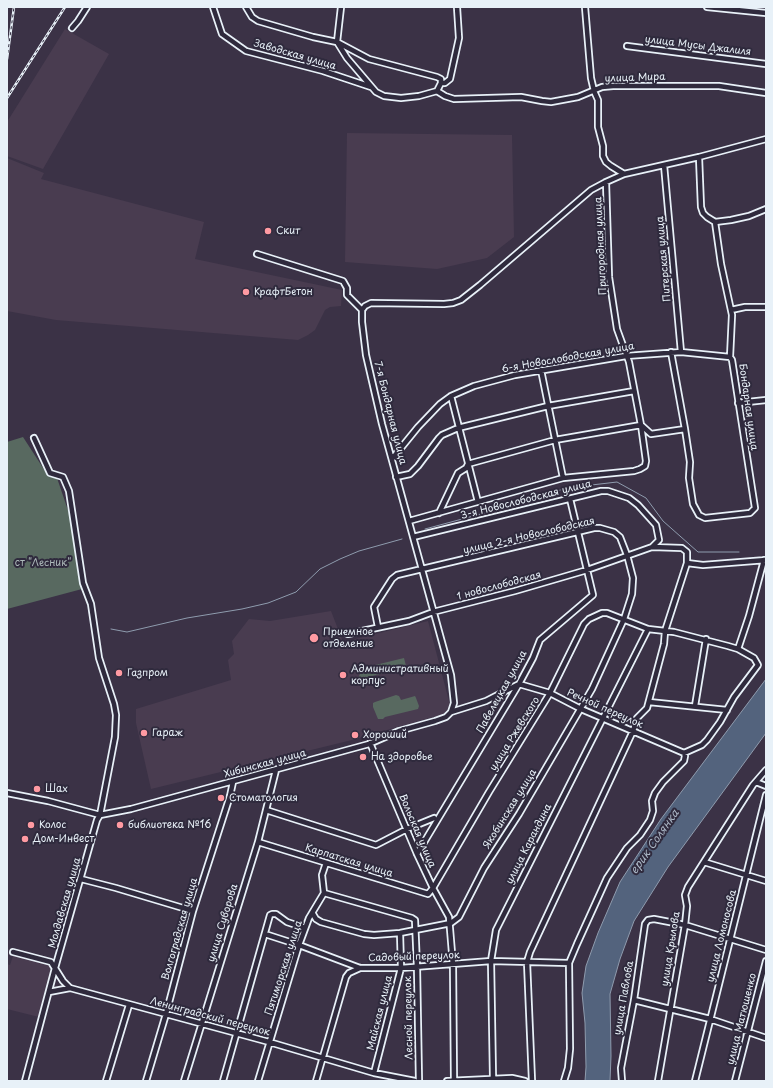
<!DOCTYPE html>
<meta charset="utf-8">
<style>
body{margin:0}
#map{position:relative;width:773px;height:1088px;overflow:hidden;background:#3b3246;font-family:"Playpen Sans",sans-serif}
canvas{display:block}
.frame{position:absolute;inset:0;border:8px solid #e8f1f8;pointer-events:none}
</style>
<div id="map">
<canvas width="773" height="1088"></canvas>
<div class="frame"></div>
</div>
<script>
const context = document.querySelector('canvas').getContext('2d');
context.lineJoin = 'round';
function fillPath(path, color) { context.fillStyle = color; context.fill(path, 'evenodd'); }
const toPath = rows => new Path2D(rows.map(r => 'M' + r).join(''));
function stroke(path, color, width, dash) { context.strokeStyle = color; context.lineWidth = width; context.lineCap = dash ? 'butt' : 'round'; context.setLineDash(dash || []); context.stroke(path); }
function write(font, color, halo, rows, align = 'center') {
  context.font = font + ' "Playpen Sans",sans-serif'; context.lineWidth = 4; context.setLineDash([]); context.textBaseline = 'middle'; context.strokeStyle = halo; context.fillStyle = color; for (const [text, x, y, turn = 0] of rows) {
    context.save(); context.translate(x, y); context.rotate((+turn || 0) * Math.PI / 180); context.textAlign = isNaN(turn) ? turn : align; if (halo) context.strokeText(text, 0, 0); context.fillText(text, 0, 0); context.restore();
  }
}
const built = toPath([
 [65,29,109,54,43,169,7,156,7,122],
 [347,133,512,135,514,237,487,258,437,269,345,262],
 [7,158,44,173,41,179,204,222,195,259,342,290,341,306,330,307,325,310,315,330,308,335,298,340,56,320,7,311],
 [331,611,343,642,428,621,450,705,444,714,348,741,151,789,136,723,136,709,231,680,228,660,234,654,232,641,249,619,270,621],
 [13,956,46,962,52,966,52,969,39,1017,7,1009,7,964,10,965]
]);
const green = toPath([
 [23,437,47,474,57,478,71,519,82,589,7,609,7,442],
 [404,658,406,666,404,668,360,679,358,678,363,668],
 [396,695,399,696,401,700,415,696,416,698,419,706,418,709,385,717,383,719,378,719,373,707,373,703,375,702]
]);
const water = toPath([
 [766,679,766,733,668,867,634,921,620,959,610,994,611,1056,610,1081,585,1081,586,1067,585,1023,582,993,586,966,598,933,620,882,661,819,766,679]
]);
const stream = toPath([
 [425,529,529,501,566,488,617,482,646,498,663,521,698,552,739,552],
 [111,629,127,632,187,618,242,609,268,603,296,592,320,569,340,559,359,551,402,539]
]);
const minor = toPath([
 [213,7,222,34,246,51,323,71,371,87],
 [246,7,252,17,258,21,313,37,337,42,369,59,437,77,441,79,441,83],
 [341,7,337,42,347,58,376,92,384,96,401,98,419,96,437,91,441,83,445,83,450,79,459,38,457,7],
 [585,7,591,78,594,91,598,100,598,127,603,146,603,156,606,162,611,166,624,174],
 [707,7,766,13],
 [72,28,78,21,87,7],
 [627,46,766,64],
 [437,91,445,96,454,99,521,97,542,101,551,102,578,97,602,87,613,86,719,86,766,93],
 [699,157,701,207,703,213,707,217,715,222],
 [664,165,681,352],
 [715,222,731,220,749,216,766,209],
 [257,254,343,281,347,288,347,295,362,310],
 [731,310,745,307,766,307],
 [671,352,685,429,690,462,689,478,693,504,699,515,705,518,750,513,755,508,732,360,730,357,732,315,721,264,715,222],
 [541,370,563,478],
 [451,396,478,502],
 [738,403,766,400],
 [392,459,418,427,440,404,451,396,474,386,515,375,626,356,681,352,730,357],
 [396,477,410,474,418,466,439,438,442,435,458,428,548,406,634,391],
 [439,513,458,473,466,468,468,464,555,440,641,425,651,434,685,429],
 [409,521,563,478,634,471,640,469,645,466,646,461,641,425,629,362,617,329,609,277,606,182],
 [413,537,601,491,608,491,629,498,638,505,656,525,659,540,652,547],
 [348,634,409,621,433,612,515,591,587,570,652,547,682,548,687,552,687,563,703,565,766,560],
 [738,649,749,616,764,560],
 [649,702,727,710],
 [695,706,706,639],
 [451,712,454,703,451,675,382,424,366,355,362,322,362,310,365,306,371,303,444,304,453,303,461,300,480,285,591,190,606,182,624,174,699,157,766,139],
 [370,743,417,854,433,888,449,917,453,965,454,1081],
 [756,782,766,786],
 [7,793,48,801,100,815,131,809,369,744,399,731,435,721,446,717,451,712,486,701,519,684,550,693,581,709,684,753],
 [266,810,376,845,407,829,434,818],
 [258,842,428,894,433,888,489,792,550,693,584,624,589,619,602,613,607,613,648,629,674,632,728,646,738,649,754,658,758,665,734,697,720,722,707,740,702,745,684,753,685,756,684,761,663,782,655,793,652,801,653,811,650,820,640,835,627,848,607,878,577,944,569,963,570,1049,568,1068,564,1081],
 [417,854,519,684,533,658,540,640,593,595,570,499],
 [704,862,766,881],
 [81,879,116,888,193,911],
 [324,893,412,918,415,920,417,967,419,1081],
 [313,914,316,919,321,922,364,934,374,935,400,933,451,923,459,917,484,868,519,814,592,689,624,619,632,594,633,578,627,555,620,537,614,532,600,528,594,528,397,575,392,579,374,607,378,627],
 [265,934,299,945,360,968,401,968,491,961,569,963],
 [13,952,51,962,63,981,70,988,269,1042,374,1073,415,1081],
 [49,992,70,988],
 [634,1000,710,1019,766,1038],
 [374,1073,401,968,400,933],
 [25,1081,55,968,97,820,100,815,115,737,116,715,114,704,99,658,91,604,83,583,69,491,63,477,50,473,34,438],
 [106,1081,129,1005],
 [146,1081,166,1014,193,911,230,796,233,782],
 [184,1081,258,842,276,770],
 [223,1081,270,915,272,914,276,914,287,922,305,928],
 [258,1081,299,945,309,918,324,893,322,875,326,863],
 [316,1081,346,977,349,973,360,968],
 [447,1081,512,1078,525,1081],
 [489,1081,493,1078,491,961,496,930,648,629],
 [532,1081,527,962,530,952,633,731,637,718,647,708,664,644,665,631,687,563],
 [622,1081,621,1068,634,1000,645,924,648,920,654,919,685,925,766,950],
 [658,1081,685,925,687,906,685,895,688,887,753,785,766,770],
 [695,1081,766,795],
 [735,1081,766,961]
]);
const rail = toPath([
 [7,59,14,7],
 [7,98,65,7]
]);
const markers = [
 [268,231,4,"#ff9aa2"],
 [246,292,4,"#ff9aa2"],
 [314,638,5,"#ff9aa2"],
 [119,673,4,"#ff9aa2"],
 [343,675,4,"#ff9aa2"],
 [144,733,4,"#ff9aa2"],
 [355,735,4,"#ff9aa2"],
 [363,757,4,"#ff9aa2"],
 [37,789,4,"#ff9aa2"],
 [221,798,4,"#ff9aa2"],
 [31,825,4,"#ff9aa2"],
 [120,825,4,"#ff9aa2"],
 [25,839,4,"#ff9aa2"]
];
const streetNames = [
 ["улица Мусы Джалиля",698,46,7],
 ["Заводская улица",295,55,16],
 ["улица Мира",635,78,-2],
 ["Пригородная улица",601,246,-93],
 ["Питерская улица",664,259,-95],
 ["6-я Новослободская улица",568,358,-10],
 ["Бондарная улица",748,407,82],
 ["7-я Бондарная улица",390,413,76],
 ["3-я Новослободская улица",526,500,-14],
 ["улица 2-я Новослободская",529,536,-13],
 ["1 новослободская",499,586,-15],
 ["Павелецкая улица",502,692,-61],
 ["Речной переулок",605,709,24],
 ["улица Ржевского",515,734,-58],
 ["Хибинская улица",265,764,-15],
 ["Якобинская улица",510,809,-58],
 ["Вольская улица",417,831,67],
 ["улица Карандина",529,844,-63],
 ["Карпатская улица",349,861,17],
 ["Молдавская улица",65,903,-74],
 ["улица Суворова",223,923,-73],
 ["Волгоградская улица",180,929,-74],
 ["улица Ломоносова",722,936,-76],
 ["улица Крылова",671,949,-81],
 ["Садовый переулок",414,957,-2],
 ["Пятиморская улица",284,968,-72],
 ["улица Павлова",624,998,-80],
 ["Майская улица",380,1013,-76],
 ["Ленинградский переулок",210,1017,15],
 ["Лесной переулок",409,1018,-91],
 ["улица Матюшенко",742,1019,-76]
];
const poiNames = [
 ["Скит",276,231],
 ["КрафтБетон",254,292],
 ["Приемное",323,632],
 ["отделение",323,644],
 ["Административный",351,669],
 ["корпус",351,681],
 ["Газпром",127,673],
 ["Гараж",152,733],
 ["Хороший",363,735],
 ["На здоровье",371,757],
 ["Шах",45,789],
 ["Стоматология",229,798],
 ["Колос",39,825],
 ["библиотека №16",128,825],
 ["Дом-Инвест",33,839]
];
const parkNames = [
 ["ст \"Лесник\"",43,563]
];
const waterNames = [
 ["ерик Солянка",655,842,-55]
];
fillPath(built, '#493c50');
fillPath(green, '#586960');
fillPath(water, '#53637d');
stroke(water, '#8f9cae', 1);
stroke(stream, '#8f9cae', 1);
stroke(minor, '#e8f1f8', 8);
stroke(minor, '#2f2a3d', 4.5);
stroke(rail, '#e8f1f8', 2.5);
stroke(rail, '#2f2a3d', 1, [3]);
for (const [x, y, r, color] of markers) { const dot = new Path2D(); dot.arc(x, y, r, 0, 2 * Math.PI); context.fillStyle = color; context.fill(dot); stroke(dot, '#2f2a3d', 1.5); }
write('10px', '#e8f1f8', '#2f2a3d', streetNames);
write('10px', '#e8f1f8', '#2f2a3d', poiNames, 'left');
write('10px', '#aebbbb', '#2f2a3d', parkNames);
write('italic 11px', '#acb8c7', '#2f2a3d', waterNames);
</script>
